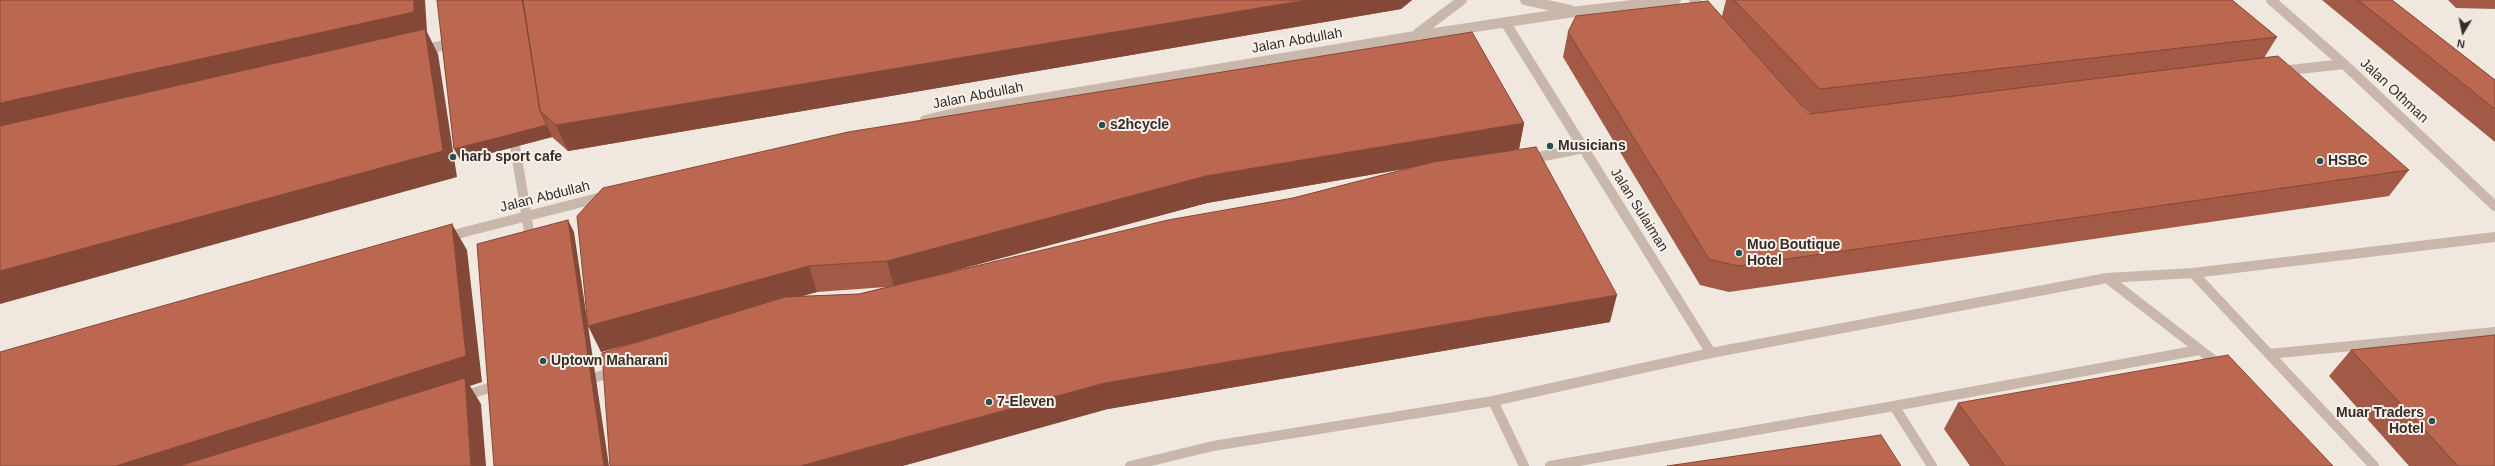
<!DOCTYPE html>
<style>
body{margin:0}
#map{position:relative;width:2495px;height:466px;overflow:hidden;background:#f0e7de;font-family:Helvetica,sans-serif}
canvas{display:block}
.north{position:absolute;left:2443px;top:12px;width:40px;height:40px;-webkit-text-stroke:3px #f8f1ea;paint-order:stroke;rotate:190deg;font-size:11px;font-weight:700;line-height:16px;text-align:center;color:#362d29}
.north::after{content:'';display:block;margin:auto;width:14px;height:18px;background:#362d29;clip-path:polygon(50% 0,100% 100%,50% 72%,0 100%)}
</style>
<div id="map">
<canvas width="2495" height="466"></canvas>
<div class="north">N</div>
</div>
<script>
const context = document.querySelector('canvas').getContext('2d');
context.lineJoin = 'round';
const toPath = rows => new Path2D(rows.map(r => 'M' + r).join(''));
function stroke(path, color, width, dash) { context.strokeStyle = color; context.lineWidth = width; context.lineCap = dash ? 'butt' : 'round'; context.setLineDash(dash || []); context.stroke(path); }
function fillPath(path, color) { context.fillStyle = color; context.fill(path, 'evenodd'); }
function write(font, color, halo, rows, align = 'center') {
  context.font = font + ' Helvetica,sans-serif'; context.lineWidth = 4; context.setLineDash([]); context.textBaseline = 'middle'; context.strokeStyle = halo; context.fillStyle = color; for (const [text, x, y, turn = 0] of rows) {
    context.save(); context.translate(x, y); context.rotate((+turn || 0) * Math.PI / 180); context.textAlign = isNaN(turn) ? turn : align; if (halo) context.strokeText(text, 0, 0); context.fillText(text, 0, 0); context.restore();
  }
}
const minor = toPath([
 [1525,0,1570,10],
 [1694,0,1705,13],
 [2271,0,2344,64,2495,206],
 [1505,22,1711,353],
 [1418,33,1462,0],
 [422,50,455,43],
 [2281,71,2344,64],
 [925,120,959,112,1415,36,1580,11,1676,0],
 [513,134,531,243],
 [1529,159,1584,148],
 [445,237,606,196],
 [2193,273,2374,466],
 [2107,278,2221,366],
 [2269,354,2495,332],
 [584,381,616,371],
 [461,397,501,384],
 [1493,401,1524,466],
 [1130,466,1213,446,1493,401,1711,353,2107,278,2193,273,2495,237],
 [1550,466,1894,406],
 [1932,466,1894,406,2199,350]
]);
const wall = toPath([
 [437,0,1412,0,1401,9,568,151,552,137,461,161],
 [1726,0,2232,0,2277,37,2264,58,2409,170,2389,196,1729,292,1700,285,1563,57,1568,32,1722,16],
 [1787,90,1808,112,1810,114,1809,114],
 [2322,0,2392,0,2495,80,2495,142],
 [2448,0,2495,0,2495,9,2456,8],
 [1524,123,1519,149,1490,154,1610,322,1108,409,648,339,601,352,577,216],
 [1416,167,1293,198,936,275,1207,203],
 [886,287,859,294,802,296,817,292],
 [2351,350,2495,466,2409,466,2329,376],
 [1958,403,2333,466,1970,466,1944,429]
]);
const shadedWall = toPath([
 [414,0,425,0,427,32,438,54,457,177,0,304,0,103],
 [1307,0,1412,0,1401,9,568,151,556,125],
 [1524,123,1519,149,1207,203,894,287,887,261,1206,176],
 [547,125,552,137,461,161,454,149],
 [568,220,574,232,609,466,604,466],
 [452,224,467,250,482,382,470,386,481,404,486,466,116,466],
 [809,266,817,292,601,352,588,326],
 [1617,295,1610,322,1108,409,903,466,800,466,1105,383]
]);
const building = toPath([
 [0,0,414,0,414,12,0,103,0,0],
 [437,0,522,0,525,16,540,111,547,125,454,149,437,0],
 [523,0,1307,0,556,125,540,111,523,0],
 [1734,0,2232,0,2277,37,1820,89,1734,0],
 [2358,0,2392,0,2495,80,2495,109,2358,0],
 [1708,1,1809,114,2278,56,2409,170,1738,266,1709,259,1568,32,1576,16,1708,1],
 [425,29,443,151,0,271,0,126,425,29],
 [1472,32,1524,123,1206,176,887,261,809,266,588,326,577,216,603,188,848,132,1472,32],
 [1536,147,1617,295,1105,383,800,466,610,466,602,353,785,297,859,294,1168,220,1293,198,1433,162,1536,147],
 [568,220,604,466,494,466,477,244,568,220],
 [452,224,466,356,116,466,0,466,0,352,452,224],
 [2495,335,2495,466,2458,466,2351,350,2495,335],
 [2228,355,2333,466,2005,466,1958,403,2228,355],
 [465,378,471,466,179,466,465,378],
 [1881,435,1901,466,1667,466,1881,435]
]);
const markers = [
 [1102,125,4,"#225254"],
 [1550,146,4,"#225254"],
 [453,157,4,"#225254"],
 [2320,161,4,"#225254"],
 [1739,253,4,"#225254"],
 [543,361,4,"#225254"],
 [989,402,4,"#225254"],
 [2432,421,4,"#225254"]
];
const streetNames = [
 ["Jalan Abdullah",1297,41,-10],
 ["Jalan Othman",2394,91,43],
 ["Jalan Abdullah",978,96,-11],
 ["Jalan Abdullah",545,197,-14],
 ["Jalan Sulaiman",1639,210,58]
];
const poiNames = [
 ["s2hcycle",1110,125],
 ["Musicians",1558,146],
 ["harb sport cafe",461,157],
 ["HSBC",2328,161],
 ["Muo Boutique",1747,245],
 ["Hotel",1747,261],
 ["Uptown Maharani",551,361],
 ["7-Eleven",997,402],
 ["Muar Traders",2424,413,"right"],
 ["Hotel",2424,429,"right"]
];
stroke(minor, '#c8b7aa', 10);
fillPath(wall, '#a25945');
fillPath(shadedWall, '#844838');
fillPath(building, '#bc6750');
stroke(building, '#844838', 1);
for (const [x, y, r, color] of markers) { const dot = new Path2D(); dot.arc(x, y, r, 0, 2 * Math.PI); context.fillStyle = color; context.fill(dot); stroke(dot, '#f8f1ea', 1.5); }
write('14px', '#362d29', '#f8f1ea', streetNames);
write('bold 14px', '#362d29', '#f8f1ea', poiNames, 'left');
</script>
